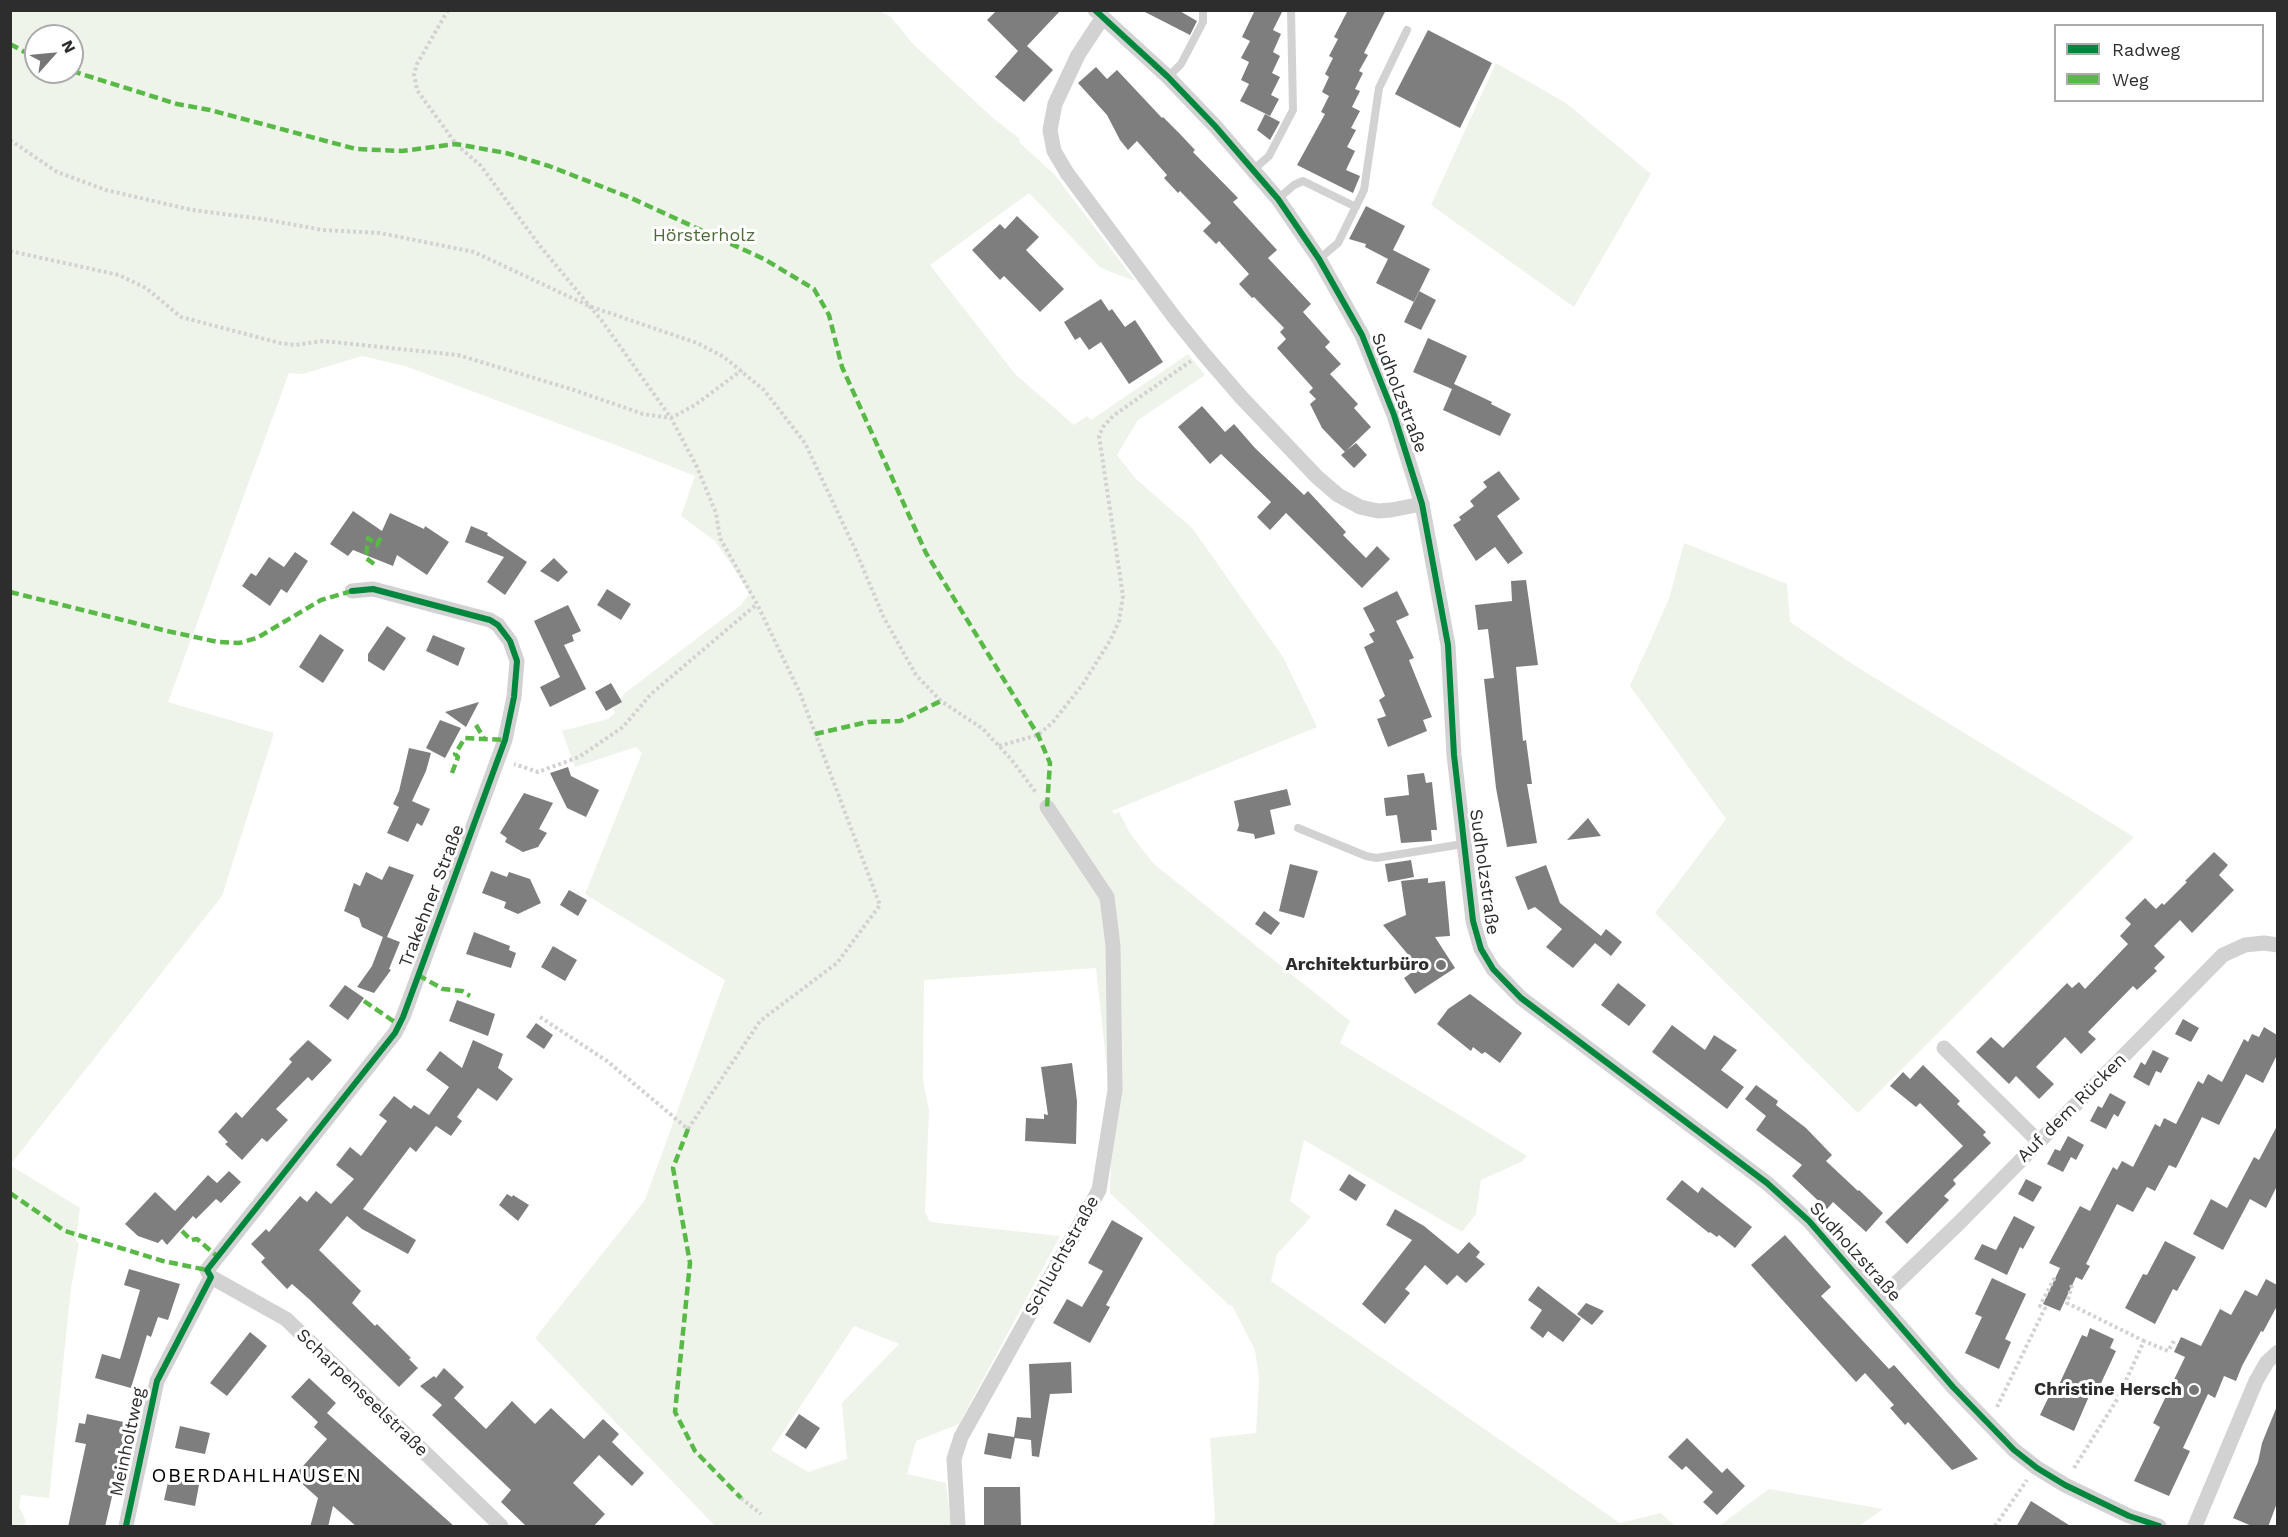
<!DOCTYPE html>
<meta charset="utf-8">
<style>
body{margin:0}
#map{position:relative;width:2288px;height:1537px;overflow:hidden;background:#fff;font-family:"Work Sans",sans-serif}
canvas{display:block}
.frame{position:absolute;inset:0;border:12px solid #2d2d2d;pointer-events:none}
.legend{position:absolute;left:2054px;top:24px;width:210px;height:78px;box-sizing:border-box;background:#fff;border:2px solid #ababab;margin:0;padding:8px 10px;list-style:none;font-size:18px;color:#2d2d2d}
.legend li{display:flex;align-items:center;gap:12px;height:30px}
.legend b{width:30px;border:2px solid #ababab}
.north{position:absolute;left:24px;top:24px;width:60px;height:60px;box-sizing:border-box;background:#fff;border:2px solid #ababab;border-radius:50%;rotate:63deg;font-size:16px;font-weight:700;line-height:24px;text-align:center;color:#2d2d2d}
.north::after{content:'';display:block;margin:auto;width:21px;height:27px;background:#767676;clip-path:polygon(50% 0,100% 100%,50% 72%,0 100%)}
</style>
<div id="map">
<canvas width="2288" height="1537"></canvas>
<div class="frame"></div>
<ul class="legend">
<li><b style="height:8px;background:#00873e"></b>Radweg</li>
<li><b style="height:8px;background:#58b947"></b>Weg</li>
</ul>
<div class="north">N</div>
</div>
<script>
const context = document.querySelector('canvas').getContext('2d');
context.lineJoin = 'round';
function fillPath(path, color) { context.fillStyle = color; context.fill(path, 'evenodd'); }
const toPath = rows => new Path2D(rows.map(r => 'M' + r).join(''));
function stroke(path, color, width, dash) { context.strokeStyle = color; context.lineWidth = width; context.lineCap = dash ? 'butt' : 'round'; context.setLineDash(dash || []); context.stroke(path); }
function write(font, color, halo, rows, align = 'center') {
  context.font = font + ' "Work Sans",sans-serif'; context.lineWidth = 6; context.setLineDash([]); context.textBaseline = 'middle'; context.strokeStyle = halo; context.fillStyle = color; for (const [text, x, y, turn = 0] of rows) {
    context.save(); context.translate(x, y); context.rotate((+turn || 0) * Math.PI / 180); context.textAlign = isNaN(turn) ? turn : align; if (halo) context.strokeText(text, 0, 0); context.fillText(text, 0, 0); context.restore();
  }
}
const green = toPath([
 [11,11,879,11,890,16,913,44,993,118,1020,139,1019,142,1055,175,1135,281,1101,268,1029,193,930,265,1015,374,1074,425,1087,416,1091,420,1188,354,1205,375,1138,420,1117,455,1135,478,1193,529,1283,657,1317,727,1112,811,1115,814,1119,812,1131,835,1154,864,1350,1021,1340,1043,1527,1156,1521,1162,1481,1180,1476,1214,1462,1232,1304,1140,1290,1201,1311,1217,1277,1254,1271,1281,1620,1523,1661,1513,1675,1526,1212,1526,1215,1519,1210,1438,1256,1433,1259,1379,1255,1350,1232,1305,1230,1306,1110,1193,1112,1116,1096,968,924,980,923,1080,929,1110,925,1212,930,1222,1060,1236,959,1424,916,1441,907,1474,946,1483,951,1526,715,1526,535,1338,645,1200,725,980,585,894,642,753,636,747,575,767,562,731,608,719,615,713,613,709,625,693,741,605,749,594,739,576,715,541,681,516,695,476,629,450,405,366,362,356,303,374,289,373,168,702,274,733,222,896,11,1164],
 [36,36,72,36,72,72,36,72],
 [854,1326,899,1344,842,1403,847,1459,808,1472,771,1450],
 [1496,63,1566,103,1651,174,1574,307,1431,205],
 [1684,543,1787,584,1790,622,1857,667,2134,837,1858,1113,1655,913,1726,819,1630,686,1669,599],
 [10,1165,80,1208,76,1241,79,1243,71,1288,49,1498,21,1495,19,1507,26,1521,24,1526,10,1526],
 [1769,1489,1883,1509,1859,1526,1719,1526]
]);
const building = toPath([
 [997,10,1061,10,1027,46,1053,70,1024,102,995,77,1018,51,987,20],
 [1141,10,1178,10,1197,21,1190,35],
 [1255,10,1283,10,1273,30,1281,34,1273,52,1280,56,1272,73,1280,77,1271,95,1279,99,1270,116,1240,101,1249,84,1241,80,1249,62,1241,58,1250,41,1242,37],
 [1348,10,1386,10,1364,53,1368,55,1359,71,1363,73,1355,89,1360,91,1352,107,1360,111,1351,128,1356,130,1347,147,1355,151,1346,170,1360,176,1353,193,1297,165,1325,114,1321,112,1329,96,1322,92,1329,77,1325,74,1333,58,1329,56,1338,39,1334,37],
 [1428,30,1492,63,1460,128,1395,94],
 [1096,67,1107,79,1117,70,1162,118,1163,117,1180,134,1195,150,1193,152,1238,198,1233,202,1277,250,1268,258,1311,304,1303,312,1330,342,1325,347,1341,364,1330,374,1358,404,1354,408,1371,427,1345,452,1322,428,1310,404,1316,399,1309,392,1313,388,1277,348,1286,339,1280,332,1284,328,1254,297,1252,298,1239,284,1249,274,1219,241,1216,244,1203,231,1211,223,1180,191,1178,193,1164,178,1167,175,1137,141,1128,150,1120,140,1107,115,1078,83],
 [1265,114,1280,122,1270,140,1257,130],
 [1366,206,1405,226,1393,250,1430,269,1414,302,1376,283,1388,259,1365,247,1366,244,1349,239],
 [1017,216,1039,237,1026,250,1064,289,1040,312,1004,276,1000,280,972,250,1000,224,1005,229],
 [1419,291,1436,300,1421,330,1404,322],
 [1101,299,1109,311,1112,309,1125,327,1135,320,1163,362,1129,384,1101,342,1089,350,1080,337,1075,340,1064,322],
 [1428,338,1467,356,1454,384,1492,402,1491,404,1511,414,1500,436,1443,410,1452,389,1413,372],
 [1202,406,1225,432,1234,424,1255,448,1304,495,1308,491,1346,532,1343,535,1366,558,1377,546,1390,559,1362,588,1286,513,1270,530,1257,517,1271,502,1221,454,1210,464,1178,427],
 [1356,443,1367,455,1354,468,1341,455],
 [1499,471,1520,499,1497,516,1523,553,1508,564,1495,547,1476,561,1453,525,1461,520,1459,517,1474,506,1470,501,1487,487,1483,482],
 [353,511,382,531,390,513,424,529,425,526,449,542,427,575,397,555,393,566,353,550,348,556,330,544],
 [471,526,488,533,487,535,527,562,505,595,487,582,504,557,465,542],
 [295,552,308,561,287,593,281,589,270,606,242,586,251,573,256,576,269,557,284,567],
 [554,558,568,572,558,582,540,571],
 [1526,580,1538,665,1516,667,1523,741,1526,740,1532,784,1527,784,1537,843,1507,847,1496,788,1484,679,1494,678,1488,629,1478,630,1475,605,1512,601,1511,581],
 [607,589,631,604,621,620,597,605],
 [1397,591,1409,615,1396,621,1414,658,1409,660,1432,717,1423,720,1427,731,1388,747,1377,719,1386,716,1379,700,1385,696,1364,647,1374,642,1369,634,1375,631,1363,608],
 [568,605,581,631,572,635,574,641,564,645,586,689,550,707,540,687,560,677,534,621],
 [387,626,406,638,384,671,368,661,368,654],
 [320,634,344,650,323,683,299,667],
 [433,635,465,648,458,666,426,651],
 [611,683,622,702,606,711,595,692],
 [479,702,466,727,445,712],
 [440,720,461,728,445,758,426,748],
 [409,748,431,753,426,771,412,801,430,809,422,826,417,823,408,842,387,833,399,807,393,804,399,791],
 [568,767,571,776,599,790,586,817,567,808,550,773],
 [1424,773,1426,783,1432,782,1437,830,1431,830,1432,841,1401,843,1397,815,1386,816,1384,798,1409,795,1407,775],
 [1287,789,1291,805,1270,810,1275,834,1255,839,1254,834,1237,831,1239,825,1234,801],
 [524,793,553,803,539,829,547,833,538,847,523,852,505,842,507,838,500,833],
 [1588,818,1601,836,1567,840],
 [2214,852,2228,865,2219,875,2234,890,2192,933,2180,920,2154,946,2165,957,2154,968,2157,971,2137,990,2133,986,2088,1032,2096,1039,2081,1054,2065,1037,2036,1067,2054,1084,2039,1099,2016,1076,2009,1084,1976,1052,1991,1037,2003,1048,2067,983,2072,988,2079,982,2085,989,2128,944,2120,936,2131,924,2125,918,2145,898,2156,909,2162,903,2164,905,2187,882,2185,881],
 [1411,860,1414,877,1388,882,1385,864],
 [1290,864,1318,871,1304,918,1279,911],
 [1546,865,1560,903,1601,936,1606,929,1622,942,1611,956,1595,943,1573,968,1546,947,1562,929,1535,907,1528,910,1515,877],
 [389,866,414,875,387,937,400,942,389,969,391,970,374,993,357,987,372,966,383,937,362,927,359,918,344,911,354,883,360,886,366,872,382,880],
 [491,871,507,877,509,872,530,879,541,903,518,914,504,908,506,902,482,893],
 [1428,878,1428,883,1445,881,1450,936,1435,937,1455,968,1415,994,1404,978,1411,973,1411,958,1383,925,1406,915,1401,881],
 [569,890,587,900,578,916,560,905],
 [1264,911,1280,923,1271,935,1255,924],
 [474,932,510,946,509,950,516,953,511,968,466,954],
 [553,946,577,960,565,981,541,967],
 [1618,983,1646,1005,1629,1026,1601,1005],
 [345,985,364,998,348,1020,329,1006],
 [1470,994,1522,1033,1500,1063,1485,1052,1482,1054,1473,1047,1471,1051,1437,1024,1448,1009],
 [457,1000,495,1014,488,1036,449,1021],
 [2183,1019,2199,1028,2191,1042,2175,1034],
 [536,1023,553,1035,544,1049,526,1037],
 [1672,1025,1705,1050,1714,1035,1737,1050,1721,1070,1744,1087,1727,1109,1652,1052],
 [2264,1027,2277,1035,2277,1055,2263,1083,2246,1074,2219,1125,2202,1117,2176,1168,2169,1165,2155,1191,2147,1187,2133,1212,2117,1204,2086,1264,2090,1266,2082,1280,2076,1277,2060,1311,2043,1304,2060,1268,2049,1263,2080,1206,2090,1211,2113,1167,2117,1170,2122,1161,2133,1167,2155,1124,2160,1127,2164,1118,2176,1124,2198,1081,2203,1084,2208,1074,2222,1082,2244,1039,2248,1042,2252,1034,2259,1037],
 [308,1040,332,1060,312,1081,308,1077,276,1109,288,1120,267,1142,262,1138,242,1160,225,1144,228,1142,218,1132,236,1112,242,1118,292,1062,289,1059],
 [473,1040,503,1054,498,1068,513,1079,497,1101,478,1088,457,1117,462,1121,451,1136,436,1126,416,1152,410,1147,363,1209,416,1240,408,1254,362,1229,347,1216,319,1250,361,1291,352,1303,375,1326,377,1324,411,1358,409,1359,418,1368,399,1387,309,1299,292,1284,287,1289,261,1262,265,1258,251,1244,266,1229,269,1232,300,1196,307,1202,316,1191,331,1204,354,1179,336,1165,350,1147,361,1156,387,1121,379,1115,394,1096,411,1109,414,1105,429,1115,449,1087,426,1070,440,1051,462,1068],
 [2153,1050,2169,1058,2161,1073,2156,1071,2149,1086,2133,1077,2141,1062,2145,1065],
 [1072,1063,1077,1101,1076,1144,1025,1141,1026,1118,1044,1119,1044,1114,1048,1115,1041,1067],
 [1923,1065,1960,1101,1957,1104,1986,1132,1983,1135,1991,1143,1953,1180,1956,1184,1944,1196,1949,1200,1907,1244,1885,1222,1963,1146,1920,1103,1916,1107,1890,1086,1903,1072,1910,1079],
 [1756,1085,1778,1101,1776,1105,1806,1128,1832,1155,1826,1161,1858,1191,1859,1190,1883,1213,1866,1232,1833,1202,1827,1209,1792,1176,1802,1165,1756,1130,1766,1116,1745,1099],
 [2110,1093,2126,1102,2118,1117,2114,1114,2106,1129,2090,1121,2098,1106,2102,1108],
 [2277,1126,2277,1186,2266,1208,2250,1199,2223,1250,2193,1234,2211,1199,2227,1208,2254,1157,2259,1160],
 [2068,1136,2084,1145,2076,1160,2071,1157,2063,1172,2047,1164,2055,1149,2060,1151],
 [229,1171,241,1182,221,1203,216,1199,196,1219,193,1216,167,1245,162,1239,158,1243,138,1236,125,1224,155,1192,175,1211,208,1175,217,1183],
 [1349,1174,1366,1185,1356,1201,1339,1190],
 [2026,1179,2042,1187,2033,1202,2018,1194],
 [1682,1180,1698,1193,1702,1187,1752,1227,1735,1248,1719,1235,1717,1237,1710,1232,1709,1233,1666,1199],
 [507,1194,512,1197,513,1195,529,1205,518,1221,499,1205],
 [1395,1209,1424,1226,1458,1254,1469,1242,1480,1252,1476,1257,1485,1264,1466,1283,1457,1275,1447,1285,1425,1265,1405,1289,1410,1293,1385,1324,1362,1304,1412,1240,1386,1225],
 [2014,1216,2035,1227,2023,1249,2020,1247,2007,1275,1974,1259,1982,1244,1996,1250],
 [1112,1220,1143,1238,1106,1305,1110,1307,1090,1343,1053,1323,1067,1299,1082,1307,1103,1271,1088,1263],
 [1785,1235,1831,1287,1821,1296,1889,1369,1894,1365,1978,1459,1952,1470,1908,1422,1905,1425,1890,1408,1894,1405,1865,1373,1856,1382,1751,1265],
 [2165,1241,2196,1257,2177,1291,2173,1289,2155,1324,2125,1308,2143,1274,2147,1275],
 [129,1269,180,1284,168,1320,158,1317,151,1337,147,1335,131,1388,95,1378,102,1354,120,1359,140,1290,124,1285],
 [1992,1278,2026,1294,2005,1339,2011,1342,1999,1369,1965,1353,1982,1317,1975,1314],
 [2266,1279,2277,1285,2277,1306,2263,1332,2261,1331,2242,1366,2236,1381,2224,1376,2215,1398,2208,1394,2183,1448,2190,1451,2169,1496,2134,1481,2160,1427,2153,1423,2185,1357,2174,1352,2181,1337,2201,1346,2220,1309,2231,1315,2245,1290,2257,1296],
 [1538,1286,1581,1319,1563,1342,1548,1331,1543,1338,1530,1328,1542,1310,1528,1300],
 [1586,1303,1604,1311,1592,1325,1577,1314],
 [2090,1328,2114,1339,2110,1348,2116,1351,2095,1396,2090,1394,2074,1431,2040,1415,2053,1388,2057,1389,2082,1335,2087,1337],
 [250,1332,267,1346,227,1396,210,1383],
 [1071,1362,1072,1393,1050,1394,1039,1457,1032,1456,1031,1440,1015,1438,1011,1459,984,1454,988,1433,1014,1437,1017,1417,1031,1418,1029,1364],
 [444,1368,464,1387,454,1398,486,1429,512,1401,535,1424,551,1408,584,1439,603,1419,619,1434,612,1442,644,1473,632,1486,599,1455,573,1483,605,1514,593,1527,527,1527,501,1502,511,1490,432,1415,442,1405,420,1386,434,1376,436,1378],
 [309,1378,336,1403,327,1413,455,1527,357,1527,333,1506,328,1527,310,1527,318,1498,299,1481,301,1479,296,1474,327,1439,314,1427,318,1422,291,1397],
 [2277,1406,2277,1503,2268,1527,2254,1527,2233,1518,2258,1462,2262,1443],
 [87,1414,128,1423,121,1460,130,1461,124,1489,114,1488,105,1527,68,1527,86,1444,75,1442,79,1423,85,1424],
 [799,1414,820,1428,806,1449,785,1435],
 [180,1426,210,1433,205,1454,175,1448],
 [1687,1438,1722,1473,1727,1468,1745,1486,1717,1515,1703,1502,1713,1492,1686,1466,1682,1470,1668,1457],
 [169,1478,199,1485,195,1506,164,1500],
 [984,1487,1020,1487,1021,1527,984,1527],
 [2031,1501,2072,1527,2016,1527]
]);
const path = toPath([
 [448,10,417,64,414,74,417,90,456,144,481,166,540,246,602,321,671,418,695,405,742,370],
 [10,140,57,172,106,190,192,210,263,219,323,230,380,233,474,252,589,306,697,343,724,357,764,390,805,443,855,549,883,616,916,675,941,701,983,729,1011,759,1037,794],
 [10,251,119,275,146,288,181,317,280,343,295,345,323,341,458,355,574,390,643,414,671,418,697,467,716,513,720,538,757,604,651,694,623,727,579,757,538,772,514,764],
 [999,746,1038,735,1053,722,1083,684,1111,639,1119,621,1123,596,1099,436,1103,427,1113,416,1191,361],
 [540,1017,607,1061,688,1129,760,1021,837,963,880,905,800,693,757,604],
 [2072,1285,2067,1303,2144,1341],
 [1997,1407,2045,1308,2040,1306,2055,1277],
 [2074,1468,2118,1398,2144,1341,2168,1351,2174,1341],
 [741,1498,761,1514],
 [1995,1526,2027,1480]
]);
const service = toPath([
 [1168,77,1181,64,1203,22,1203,10],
 [1253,170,1269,156,1293,110,1291,10],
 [1278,199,1294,185,1303,181,1356,207],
 [1319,259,1338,243,1364,190,1379,88,1407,30],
 [1298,828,1366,856,1376,858,1463,844]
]);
const minor = toPath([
 [1095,10,1168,77,1215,126,1278,199,1319,259,1362,335,1394,415,1422,504,1448,645,1454,755,1473,921,1481,949,1493,969,1521,998,1767,1183,1809,1221,1953,1387,2014,1450,2037,1468,2065,1485,2129,1516,2159,1526],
 [1103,17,1078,55,1055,104,1050,130,1054,151,1067,173,1174,317,1203,353,1241,397,1317,477,1338,495,1360,507,1378,511,1391,510,1422,504],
 [1944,1048,2038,1141],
 [211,1277,286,1319,501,1526],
 [1879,1300,1961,1221,2223,955,2245,945,2264,943,2278,945],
 [126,1526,157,1381,211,1277,207,1270,395,1033,403,1017,505,740,514,697,517,661,510,641,498,625,490,620,373,589,352,591],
 [958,1526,954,1459,961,1437,1099,1190,1115,1090,1113,946,1107,897,1047,807],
 [2195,1526,2256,1381,2267,1362,2278,1352]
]);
const quiet = toPath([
 [10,44,36,58],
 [72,71,177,104,210,110,356,149,402,151,456,144,506,153,549,166,631,198,764,259,814,289,829,315,842,367,926,553,1038,735,1050,763,1047,807],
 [374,564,366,558,368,538,377,545,382,535],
 [10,592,167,631,218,642,239,643,257,638,321,600,352,591],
 [476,725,485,740],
 [815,734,868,722,900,721,941,701],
 [452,773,458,757,455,754,465,738,505,740],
 [418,975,443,989,462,991,470,996],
 [364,1001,399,1025],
 [688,1129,673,1168,690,1263,675,1412,695,1451,741,1498],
 [10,1193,65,1231,163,1261,207,1270],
 [182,1231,191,1240,197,1239,218,1257]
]);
const cycleway = toPath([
 [1095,10,1168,77,1215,126,1278,199,1319,259,1362,335,1394,415,1422,504,1448,645,1454,755,1473,921,1481,949,1493,969,1521,998,1767,1183,1809,1221,1953,1387,2014,1450,2037,1468,2065,1485,2129,1516,2159,1526],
 [126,1526,157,1381,211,1277,207,1270,395,1033,403,1017,505,740,514,697,517,661,510,641,498,625,490,620,373,589,352,591]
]);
const markers = [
 [1441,965,6,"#767676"],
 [2194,1390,6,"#767676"]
];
const parkNames = [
 ["Hörsterholz",704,236]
];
const streetNames = [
 ["Sudholzstraße",1399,393,69],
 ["Sudholzstraße",1484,872,82],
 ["Trakehner Straße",432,896,-69],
 ["Auf dem Rücken",2072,1108,-45],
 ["Sudholzstraße",1855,1252,48],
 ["Schluchtstraße",1062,1256,-61],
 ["Scharpenseelstraße",362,1393,44],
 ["Meinholtweg",128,1442,-78]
];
const poiNames = [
 ["Architekturbüro",1429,965],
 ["Christine Hersch",2182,1390]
];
const neighbourhoodNames = [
 ["OBERDAHLHAUSEN",257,1476]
];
fillPath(green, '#eef4ea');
fillPath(building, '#7e7e7e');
stroke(path, '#d2d2d2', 4, [3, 3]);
stroke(service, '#d2d2d2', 8);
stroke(minor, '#d2d2d2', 15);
stroke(quiet, '#58b947', 4.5, [9, 4.5]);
stroke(cycleway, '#00873e', 6);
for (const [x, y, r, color] of markers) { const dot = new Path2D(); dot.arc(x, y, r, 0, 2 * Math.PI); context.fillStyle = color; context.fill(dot); stroke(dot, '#fff', 2); }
write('18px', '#4c6b38', '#fff', parkNames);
write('18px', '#2d2d2d', '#fff', streetNames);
write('bold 18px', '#2d2d2d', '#fff', poiNames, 'right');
context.letterSpacing = '1.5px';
write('20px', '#000', '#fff', neighbourhoodNames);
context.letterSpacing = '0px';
</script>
